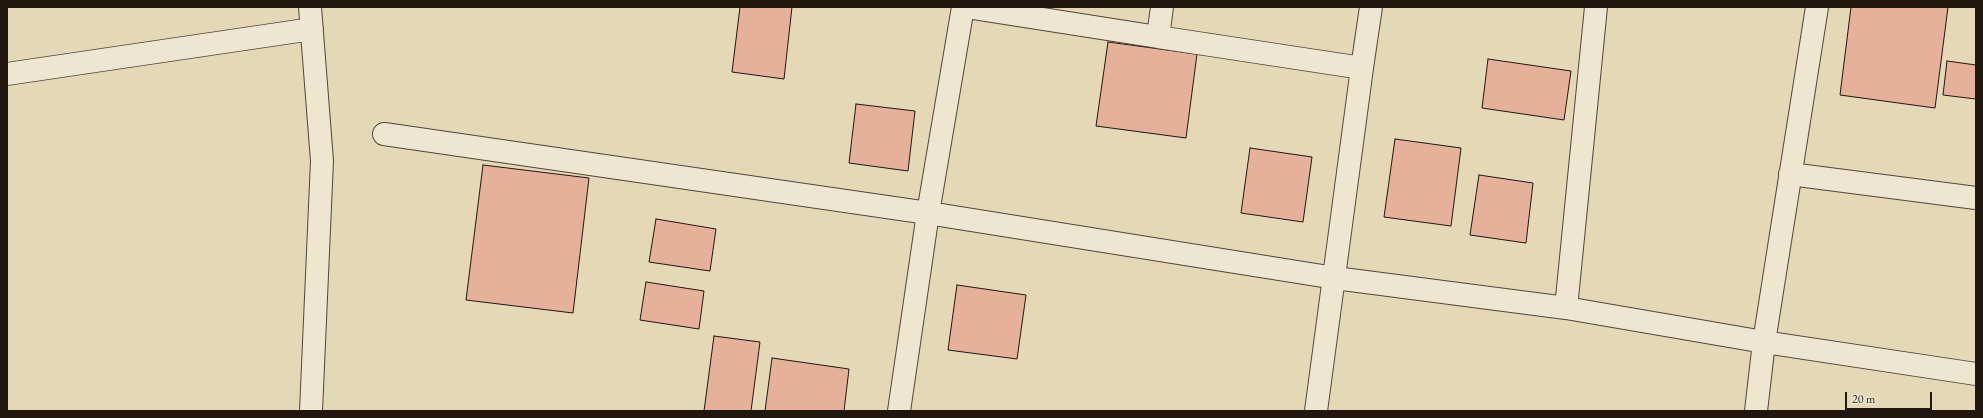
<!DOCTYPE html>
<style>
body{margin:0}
#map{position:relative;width:1983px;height:418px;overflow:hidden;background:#e5d8b7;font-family:"EB Garamond",serif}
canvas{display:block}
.frame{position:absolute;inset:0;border:8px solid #211610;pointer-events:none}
.scale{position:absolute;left:1845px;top:392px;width:87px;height:18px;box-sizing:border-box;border:2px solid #211610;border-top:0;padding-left:5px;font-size:12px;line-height:14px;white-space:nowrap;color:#211610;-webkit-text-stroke:3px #eee6d0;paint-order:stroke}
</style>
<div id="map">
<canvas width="1983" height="418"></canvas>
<div class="frame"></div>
<div class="scale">20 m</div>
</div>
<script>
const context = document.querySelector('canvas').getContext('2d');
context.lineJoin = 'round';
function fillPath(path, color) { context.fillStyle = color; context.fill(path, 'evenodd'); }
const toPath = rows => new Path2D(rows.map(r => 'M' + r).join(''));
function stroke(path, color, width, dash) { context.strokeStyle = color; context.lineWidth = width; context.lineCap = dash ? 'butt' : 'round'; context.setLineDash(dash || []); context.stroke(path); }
const building = toPath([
 [740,7,792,7,784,79,732,72,740,7],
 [1851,7,1948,7,1935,108,1840,95,1851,7],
 [1108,42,1197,54,1186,138,1096,126,1108,42],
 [1488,59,1571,71,1564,120,1482,108,1488,59],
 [1947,61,1976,65,1976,99,1943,95,1947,61],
 [856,104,915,111,908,171,849,163,856,104],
 [1395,139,1461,148,1451,226,1384,217,1395,139],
 [1250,148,1312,157,1303,222,1241,213,1250,148],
 [483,165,589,178,573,313,466,300,483,165],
 [1479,175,1533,183,1526,243,1470,235,1479,175],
 [656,219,716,229,710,271,649,262,656,219],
 [646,282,704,291,699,329,640,320,646,282],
 [957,285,1026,295,1017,359,948,350,957,285],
 [714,336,760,342,751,411,704,411,714,336],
 [772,358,849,369,844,411,765,411,772,358]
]);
const street = toPath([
 [310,7,322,161,311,411],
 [966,7,1158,37],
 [1162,7,1158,37,1362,68,1316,411],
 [1362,68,1371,7],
 [7,74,312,29],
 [384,134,928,213,1335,278,1566,308,1764,342,1976,374],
 [1790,174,1976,198],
 [1566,308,1596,7],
 [899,411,928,213,963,7],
 [1756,411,1764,342,1817,7]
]);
fillPath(building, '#e5b19b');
stroke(building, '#211610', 1);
stroke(street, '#52463a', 24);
stroke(street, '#eee6d0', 22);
</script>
